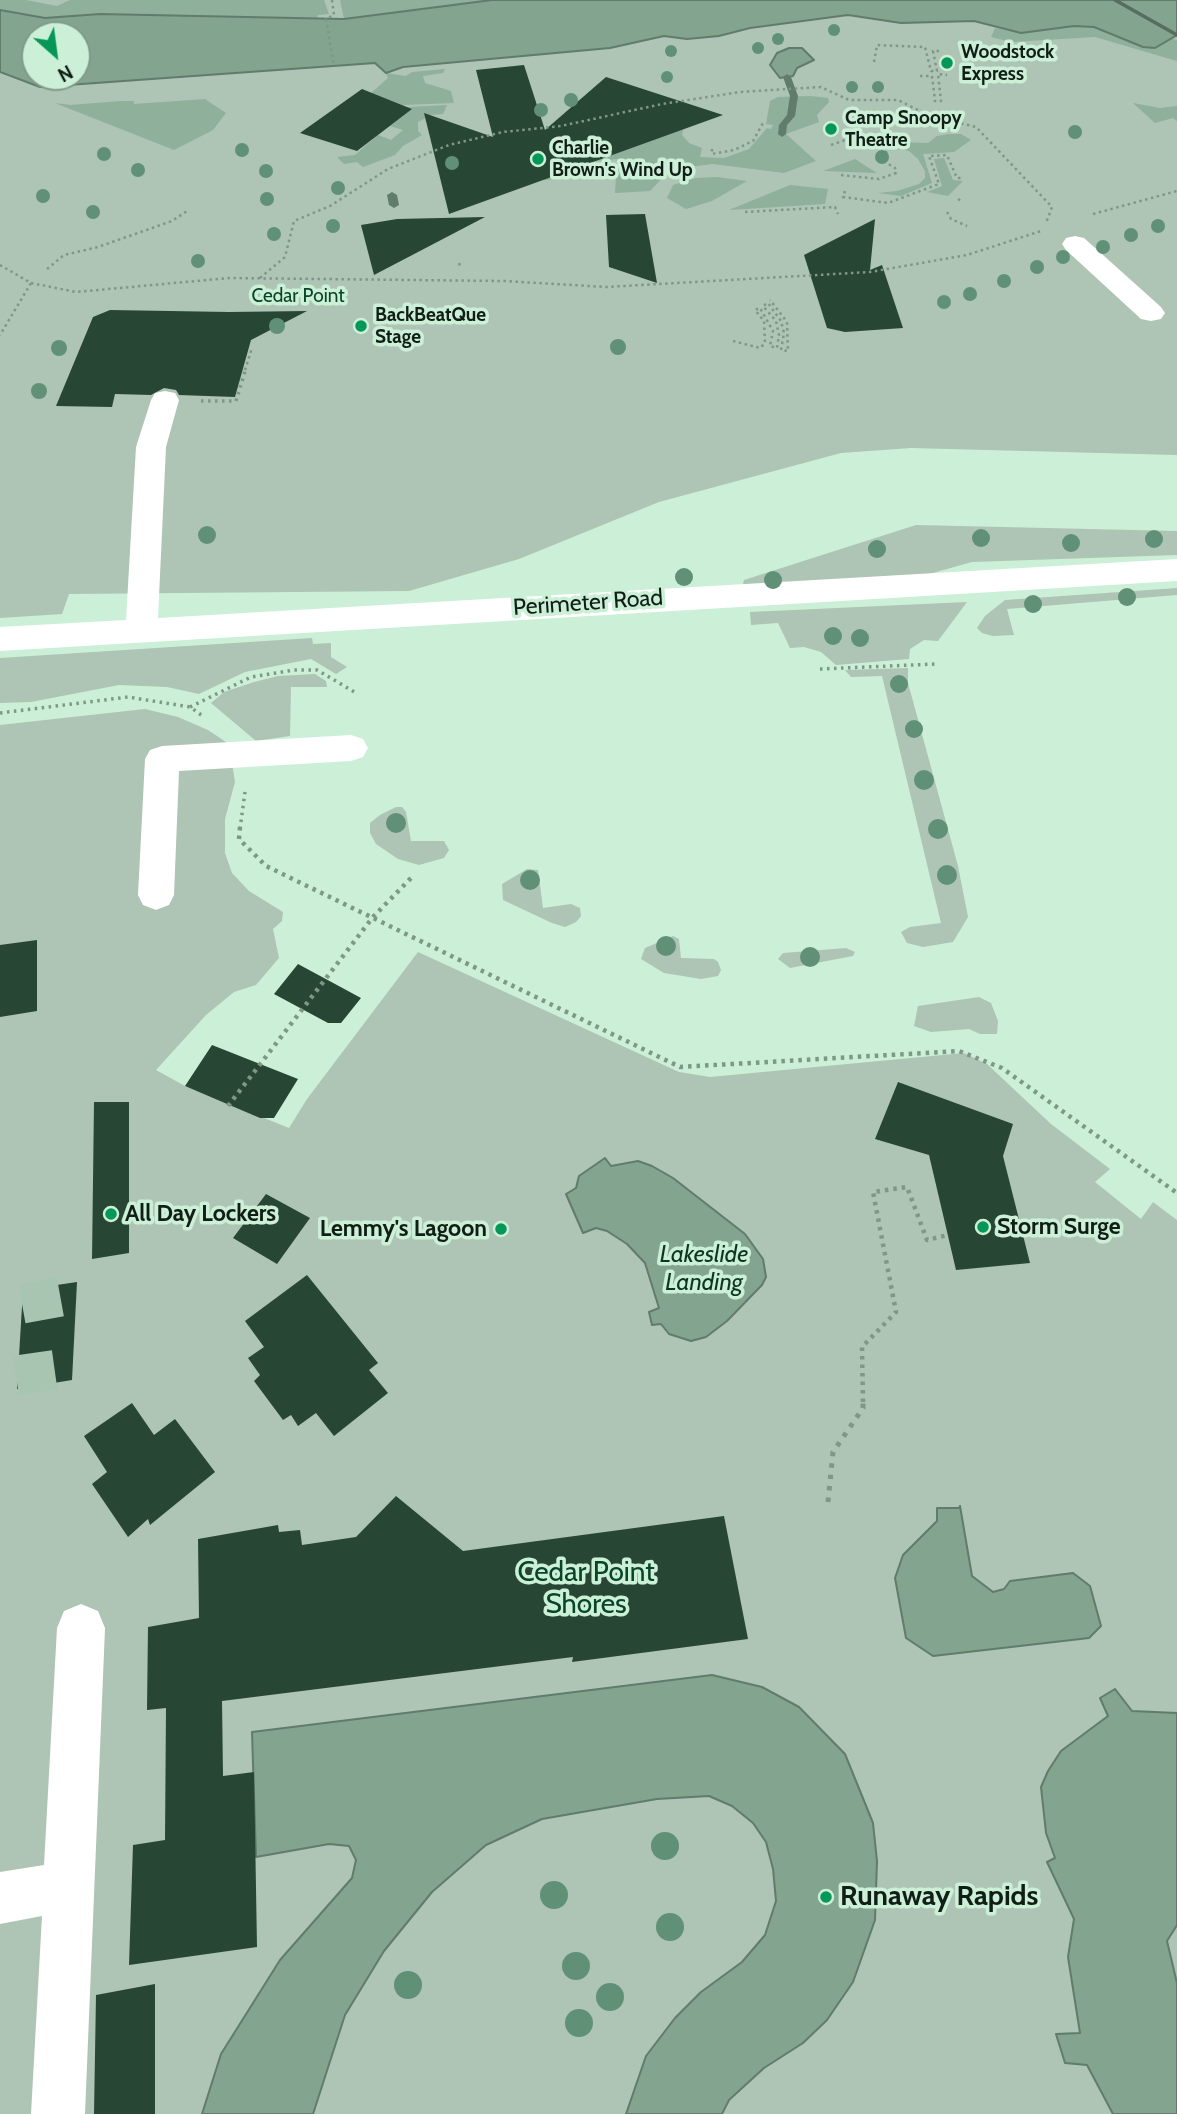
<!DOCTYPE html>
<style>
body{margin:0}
#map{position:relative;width:1177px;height:2114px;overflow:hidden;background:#ccefd7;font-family:Cabin,sans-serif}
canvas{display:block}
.north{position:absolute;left:21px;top:21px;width:70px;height:70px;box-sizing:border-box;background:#ccefd7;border:2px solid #819b8a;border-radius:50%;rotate:152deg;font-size:19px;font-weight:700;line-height:28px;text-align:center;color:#111e16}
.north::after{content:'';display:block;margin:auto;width:24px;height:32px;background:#049758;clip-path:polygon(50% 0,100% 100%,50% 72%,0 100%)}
</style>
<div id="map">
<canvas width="1177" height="2114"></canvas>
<div class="north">N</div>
</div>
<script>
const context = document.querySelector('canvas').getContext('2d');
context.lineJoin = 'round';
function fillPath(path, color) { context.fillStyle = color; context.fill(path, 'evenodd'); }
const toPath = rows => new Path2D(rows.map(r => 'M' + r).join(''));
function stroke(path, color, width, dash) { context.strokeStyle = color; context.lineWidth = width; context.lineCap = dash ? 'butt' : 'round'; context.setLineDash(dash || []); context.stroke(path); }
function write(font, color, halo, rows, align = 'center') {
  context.font = font + ' Cabin,sans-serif'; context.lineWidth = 7; context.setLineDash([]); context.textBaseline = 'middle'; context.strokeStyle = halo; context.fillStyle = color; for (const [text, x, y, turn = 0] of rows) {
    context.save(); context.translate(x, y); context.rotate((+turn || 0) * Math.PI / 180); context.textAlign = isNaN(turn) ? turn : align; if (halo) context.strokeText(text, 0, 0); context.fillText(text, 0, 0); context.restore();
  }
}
const green = toPath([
 [0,0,1177,0,1177,455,911,448,841,453,659,502,519,559,409,591,69,594,62,614,0,618],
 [35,35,77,35,77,77,35,77],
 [916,525,1177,531,1177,555,972,562,915,578,742,588,744,580],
 [1177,588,1177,595,1007,609,1014,635,993,636,982,633,977,628,985,616,1005,600],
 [967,602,938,641,924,640,910,649,909,659,836,665,821,652,804,647,790,648,778,623,751,625,750,612],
 [312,638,313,644,331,643,331,657,347,667,336,674,311,659,245,672,199,694,167,687,119,685,31,702,0,703,0,658],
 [908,668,908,683,958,866,968,917,953,942,923,947,907,943,901,932,910,927,941,923,882,676,851,677,845,670],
 [315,674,326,681,327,687,291,687,290,736,256,741,211,703,224,692,254,682,278,676],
 [145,709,178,717,208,730,229,744,235,782,225,819,225,853,232,873,249,891,283,912,282,921,273,929,279,958,256,985,234,992,206,1015,156,1070,185,1086,289,1128,307,1099,418,952,679,1072,710,1077,964,1053,987,1064,1051,1124,1110,1169,1095,1182,1141,1219,1153,1202,1177,1220,1177,2114,0,2114,0,725],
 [396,807,402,807,406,812,411,841,444,841,449,850,444,858,419,865,398,859,376,844,370,833,370,823,380,815],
 [527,869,538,870,543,908,571,904,580,908,581,916,576,922,565,927,552,923,503,900,502,884],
 [673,936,679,939,681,958,714,959,718,962,721,970,718,976,701,979,664,973,641,959,645,948],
 [846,948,855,952,853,956,790,968,778,959,783,953],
 [979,997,991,1003,998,1021,997,1034,980,1034,969,1029,931,1032,914,1026,918,1006]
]);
const forest = toPath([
 [0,0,26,0,57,6,70,0,324,0,329,14,318,15,317,19,100,14,45,18,0,10],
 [340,0,492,0,344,19],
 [1074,26,1094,27,1143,47,1173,39,1177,40,1177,61,1095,37,1011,42,991,37,995,28,1021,33],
 [445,69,443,73,423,76,425,83,451,91,454,103,403,105,371,93,388,78,386,73,406,76,412,72],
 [810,96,828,98,829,102,817,115,819,122,786,134,816,161,784,173,713,164,688,167,667,173,650,191,615,193,617,159,574,163,561,179,544,180,542,175,565,166,566,152,593,138,607,149,619,144,623,148,632,148,670,121,684,125,682,135,689,143,702,148,700,157,724,158,749,149,767,128,771,129,773,125,766,124,770,101,778,97],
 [205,99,226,113,213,130,174,150,55,103,70,105,120,101,134,101,134,104],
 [1133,103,1160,108,1177,106,1177,121,1173,118,1155,123],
 [447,105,443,114,431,115,418,122,418,131,422,135,403,146,395,155,363,167,357,162,344,164,337,157,355,155,378,135,391,140,403,130,390,126,412,109,408,107],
 [949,134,961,134,971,140,954,152,923,154,932,183,901,196,878,193,897,191,919,184,925,178,925,171,918,159,909,151,892,147,893,142,928,143,937,136],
 [944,158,953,180,963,181,948,196,927,192,942,186,934,159],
 [855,159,877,173,823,171,826,170],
 [717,177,747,181,712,201,686,209,667,198,673,185,696,178],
 [790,185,828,189,825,204,729,210]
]);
const water = toPath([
 [492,0,1177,0,1177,35,1155,48,1143,47,1094,27,1074,26,1021,33,974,21,901,23,848,15,750,28,719,36,687,39,664,36,610,48,403,67,386,73,375,63,40,87,0,72,0,10,45,18,100,14,344,19,492,0],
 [35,35,77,35,77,77,35,77,35,35],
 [789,48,802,48,814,60,797,68,793,76,780,78,770,65,777,53,789,48],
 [605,1158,611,1166,638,1161,652,1166,673,1178,745,1234,763,1259,766,1277,762,1285,727,1321,706,1337,691,1341,669,1334,661,1324,652,1325,649,1312,659,1308,645,1263,627,1244,607,1231,596,1228,583,1233,566,1194,576,1188,579,1176,605,1158],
 [960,1506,972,1576,993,1592,1004,1589,1010,1581,1073,1573,1090,1586,1101,1626,1089,1638,933,1656,906,1638,895,1578,903,1555,937,1521,937,1508,959,1508,960,1506],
 [712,1675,762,1687,799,1707,845,1754,873,1823,877,1861,875,1920,853,1982,827,2020,803,2043,764,2068,729,2100,722,2114,626,2114,646,2056,675,2018,701,1992,742,1962,765,1935,776,1901,773,1869,766,1842,753,1823,732,1806,709,1796,657,1799,542,1819,486,1845,432,1892,384,1951,345,2015,313,2114,202,2114,221,2054,280,1960,352,1878,356,1860,349,1846,329,1844,256,1857,252,1732,712,1675],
 [1115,1689,1132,1711,1177,1713,1177,1925,1167,1941,1177,1983,1177,2114,1113,2114,1087,2065,1065,2063,1056,2034,1080,2033,1068,1957,1074,1919,1047,1862,1055,1858,1046,1833,1041,1787,1048,1771,1061,1751,1108,1716,1100,1698,1115,1689]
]);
const stream = toPath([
 [787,74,791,77,798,96,795,116,787,125,786,134,782,137,778,134,779,125,787,115,790,96,783,77,787,74],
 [392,192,397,195,399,205,394,208,389,205,387,195,392,192]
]);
const building = toPath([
 [524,65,545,130,606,77,723,115,449,214,424,113,493,137,476,70],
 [362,89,412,109,357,151,300,133],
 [645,214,657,283,609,267,606,215],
 [485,217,374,275,361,225,397,219],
 [875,219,870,270,882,265,903,328,845,332,827,328,804,255],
 [110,310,229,312,307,311,251,340,235,397,179,395,176,390,164,388,151,395,115,394,112,407,56,406,93,317],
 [37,940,37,1011,0,1017,0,945],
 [298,964,361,998,341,1023,328,1023,274,994],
 [212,1045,298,1079,274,1118,260,1118,185,1086],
 [898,1082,1013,1124,1003,1156,1030,1263,956,1270,929,1155,875,1139],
 [94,1102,129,1102,129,1253,92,1259],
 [266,1194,310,1218,277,1264,233,1238],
 [307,1275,378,1363,369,1370,388,1393,334,1436,316,1413,298,1426,291,1415,283,1420,254,1381,260,1375,248,1358,264,1347,245,1321],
 [77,1282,72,1380,17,1389,23,1290],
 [132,1403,154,1435,175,1419,215,1472,150,1525,148,1519,128,1537,92,1484,107,1472,84,1436],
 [396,1496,463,1551,724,1516,748,1639,572,1662,573,1657,222,1701,223,1776,254,1772,257,1947,129,1965,133,1845,165,1840,166,1708,147,1710,148,1627,199,1618,198,1539,278,1525,279,1532,300,1530,302,1545,356,1537],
 [155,1984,155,2114,94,2114,96,1995]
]);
const minorTunnel = toPath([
 [22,1304,77,1294],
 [16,1375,73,1367]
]);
const pathFar3 = toPath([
 [332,0,334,15,326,19,334,66],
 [874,62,877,45,925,47,931,71,937,71,933,51,942,51],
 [920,76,932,76,935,101,941,101,938,74,947,75],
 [831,145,851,138],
 [712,149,712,154,734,150,753,141,763,123],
 [841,175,879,179,896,173,895,168,882,160,891,143],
 [845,191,843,197,888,203,939,184,929,156,947,155,957,178,962,178],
 [958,199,963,202],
 [745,212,835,207,838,214],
 [947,212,951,219,967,226],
 [1093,214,1177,191],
 [459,263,460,266],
 [0,265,31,283,0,335],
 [47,269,64,255,98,247,172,221,187,211],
 [260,278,285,257,294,221,330,206,388,169,449,145,503,132,561,126,662,104,740,92,821,87,849,100,898,100,930,116,976,127,1052,207,1046,223],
 [31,283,76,292,229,278,504,281,606,287,870,272,967,255,1041,231],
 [733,341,760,348,765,343,764,321,755,310,760,308,773,331,770,346,777,348,779,335,776,321,763,306,768,303,781,321,784,333,781,350,788,351,787,322,770,300],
 [245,370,252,348]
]);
const pathFar2 = toPath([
 [201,401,236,401,246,368],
 [820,669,935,664],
 [190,707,251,677,294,670,317,670,358,694],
 [0,713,128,697,190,707,204,717],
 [240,829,245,792]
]);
const pathFar1 = toPath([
 [240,827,239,839,266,866,680,1067,959,1051,1002,1068,1177,1193],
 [228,1106,373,917,413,876],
 [863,1402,862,1347,896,1312,873,1192,907,1187,927,1240,948,1235]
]);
const path = toPath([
 [828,1502,833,1452,863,1408,863,1400]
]);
const minor = toPath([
 [1075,236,1084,238,1161,307,1165,313,1161,319,1151,321,1141,319,1066,250,1062,244,1066,238,1075,236],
 [165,391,175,393,179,400,166,447,158,618,1177,559,1177,581,0,651,0,627,126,620,136,447,151,400,155,393,165,391],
 [351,735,363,739,368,748,363,757,351,761,179,771,174,895,169,905,156,910,143,905,138,895,145,759,150,750,162,746,351,735],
 [81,1604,98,1611,105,1628,85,2114,31,2114,42,1916,0,1924,0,1872,44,1865,57,1628,64,1611,81,1604]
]);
const rail = toPath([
 [1115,0,1177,35]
]);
const trees = [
 [834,30,6],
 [778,39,6],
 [758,48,6],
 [671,51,6],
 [667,77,6],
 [852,87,6],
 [878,87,6],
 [571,100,7],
 [541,110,7],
 [1075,132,7],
 [242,150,7],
 [104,154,7],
 [882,157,7],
 [452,163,7],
 [138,170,7],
 [266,171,7],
 [338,188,7],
 [43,196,7],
 [267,199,7],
 [93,212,7],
 [333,226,7],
 [1158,226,7],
 [274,234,7],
 [1131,235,7],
 [1103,247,7],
 [1063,257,7],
 [198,261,7],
 [1037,267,7],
 [1004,281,7],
 [970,294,7],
 [944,302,7],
 [277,326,8],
 [618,347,8],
 [59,348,8],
 [39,391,8],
 [207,535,9],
 [981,538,9],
 [1154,539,9],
 [1071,543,9],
 [877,549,9],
 [684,577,9],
 [773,580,9],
 [1127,597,9],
 [1033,604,9],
 [833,636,9],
 [860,638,9],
 [899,684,9],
 [914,729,9],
 [924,780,10],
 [396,823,10],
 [938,829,10],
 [947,875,10],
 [530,880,10],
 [666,946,10],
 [810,957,10],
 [665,1846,14],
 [554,1895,14],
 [670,1927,14],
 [576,1966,14],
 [408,1985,14],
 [610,1997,14],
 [579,2023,14]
];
const markers = [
 [947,63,7,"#049758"],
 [831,129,7,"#049758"],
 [538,159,7,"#049758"],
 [361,326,7,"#049758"],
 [111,1214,7,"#049758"],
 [983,1227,7,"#049758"],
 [501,1229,7,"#049758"],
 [826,1897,7,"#049758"]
];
const farPoinames = [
 ["Woodstock",961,52],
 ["Express",961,74],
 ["Camp Snoopy",845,118],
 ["Theatre",845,140],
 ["Charlie",552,148],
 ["Brown's Wind Up",552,170],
 ["BackBeatQue",375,315],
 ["Stage",375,337]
];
const farParknames = [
 ["Cedar Point",298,296]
];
const streetNames = [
 ["Perimeter Road",588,603,-4]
];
const poiNames = [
 ["All Day Lockers",125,1214],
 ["Storm Surge",997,1227],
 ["Lemmy's Lagoon",487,1229,"right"]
];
const waterNames = [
 ["Lakeslide",704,1255],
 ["Landing",704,1283]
];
const nearParknames = [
 ["Cedar Point",586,1573],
 ["Shores",586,1605]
];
const nearPoinames = [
 ["Runaway Rapids",840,1897]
];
fillPath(green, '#aec4b5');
fillPath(forest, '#8fb09a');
fillPath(water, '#83a48e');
stroke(water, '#617c6a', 2);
fillPath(stream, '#617c6a');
fillPath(building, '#284634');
stroke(minorTunnel, '#a7c5b0', 39, [39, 19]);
stroke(pathFar3, '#7e9886', 2.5, [2.5, 3.5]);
stroke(pathFar2, '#7e9886', 3.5, [2.5, 4.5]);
stroke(pathFar1, '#7e9886', 4.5, [3.5, 5]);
stroke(path, '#7e9886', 5, [4.5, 7]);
fillPath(minor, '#fff');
stroke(rail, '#576d5f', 3.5);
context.fillStyle = '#609176';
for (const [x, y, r] of trees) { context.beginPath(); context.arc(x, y, r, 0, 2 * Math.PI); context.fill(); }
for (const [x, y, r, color] of markers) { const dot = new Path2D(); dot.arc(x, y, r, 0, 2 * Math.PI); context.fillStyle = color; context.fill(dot); stroke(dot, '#ccefd7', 2.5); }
write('bold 19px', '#111e16', '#ccefd7', farPoinames, 'left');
write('19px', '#084426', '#ccefd7', farParknames);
write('23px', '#111e16', '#ccefd7', streetNames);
write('bold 23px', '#111e16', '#ccefd7', poiNames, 'left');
write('italic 24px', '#0c361f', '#ccefd7', waterNames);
write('28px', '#084426', '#ccefd7', nearParknames);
write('bold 28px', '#111e16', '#ccefd7', nearPoinames, 'left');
</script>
